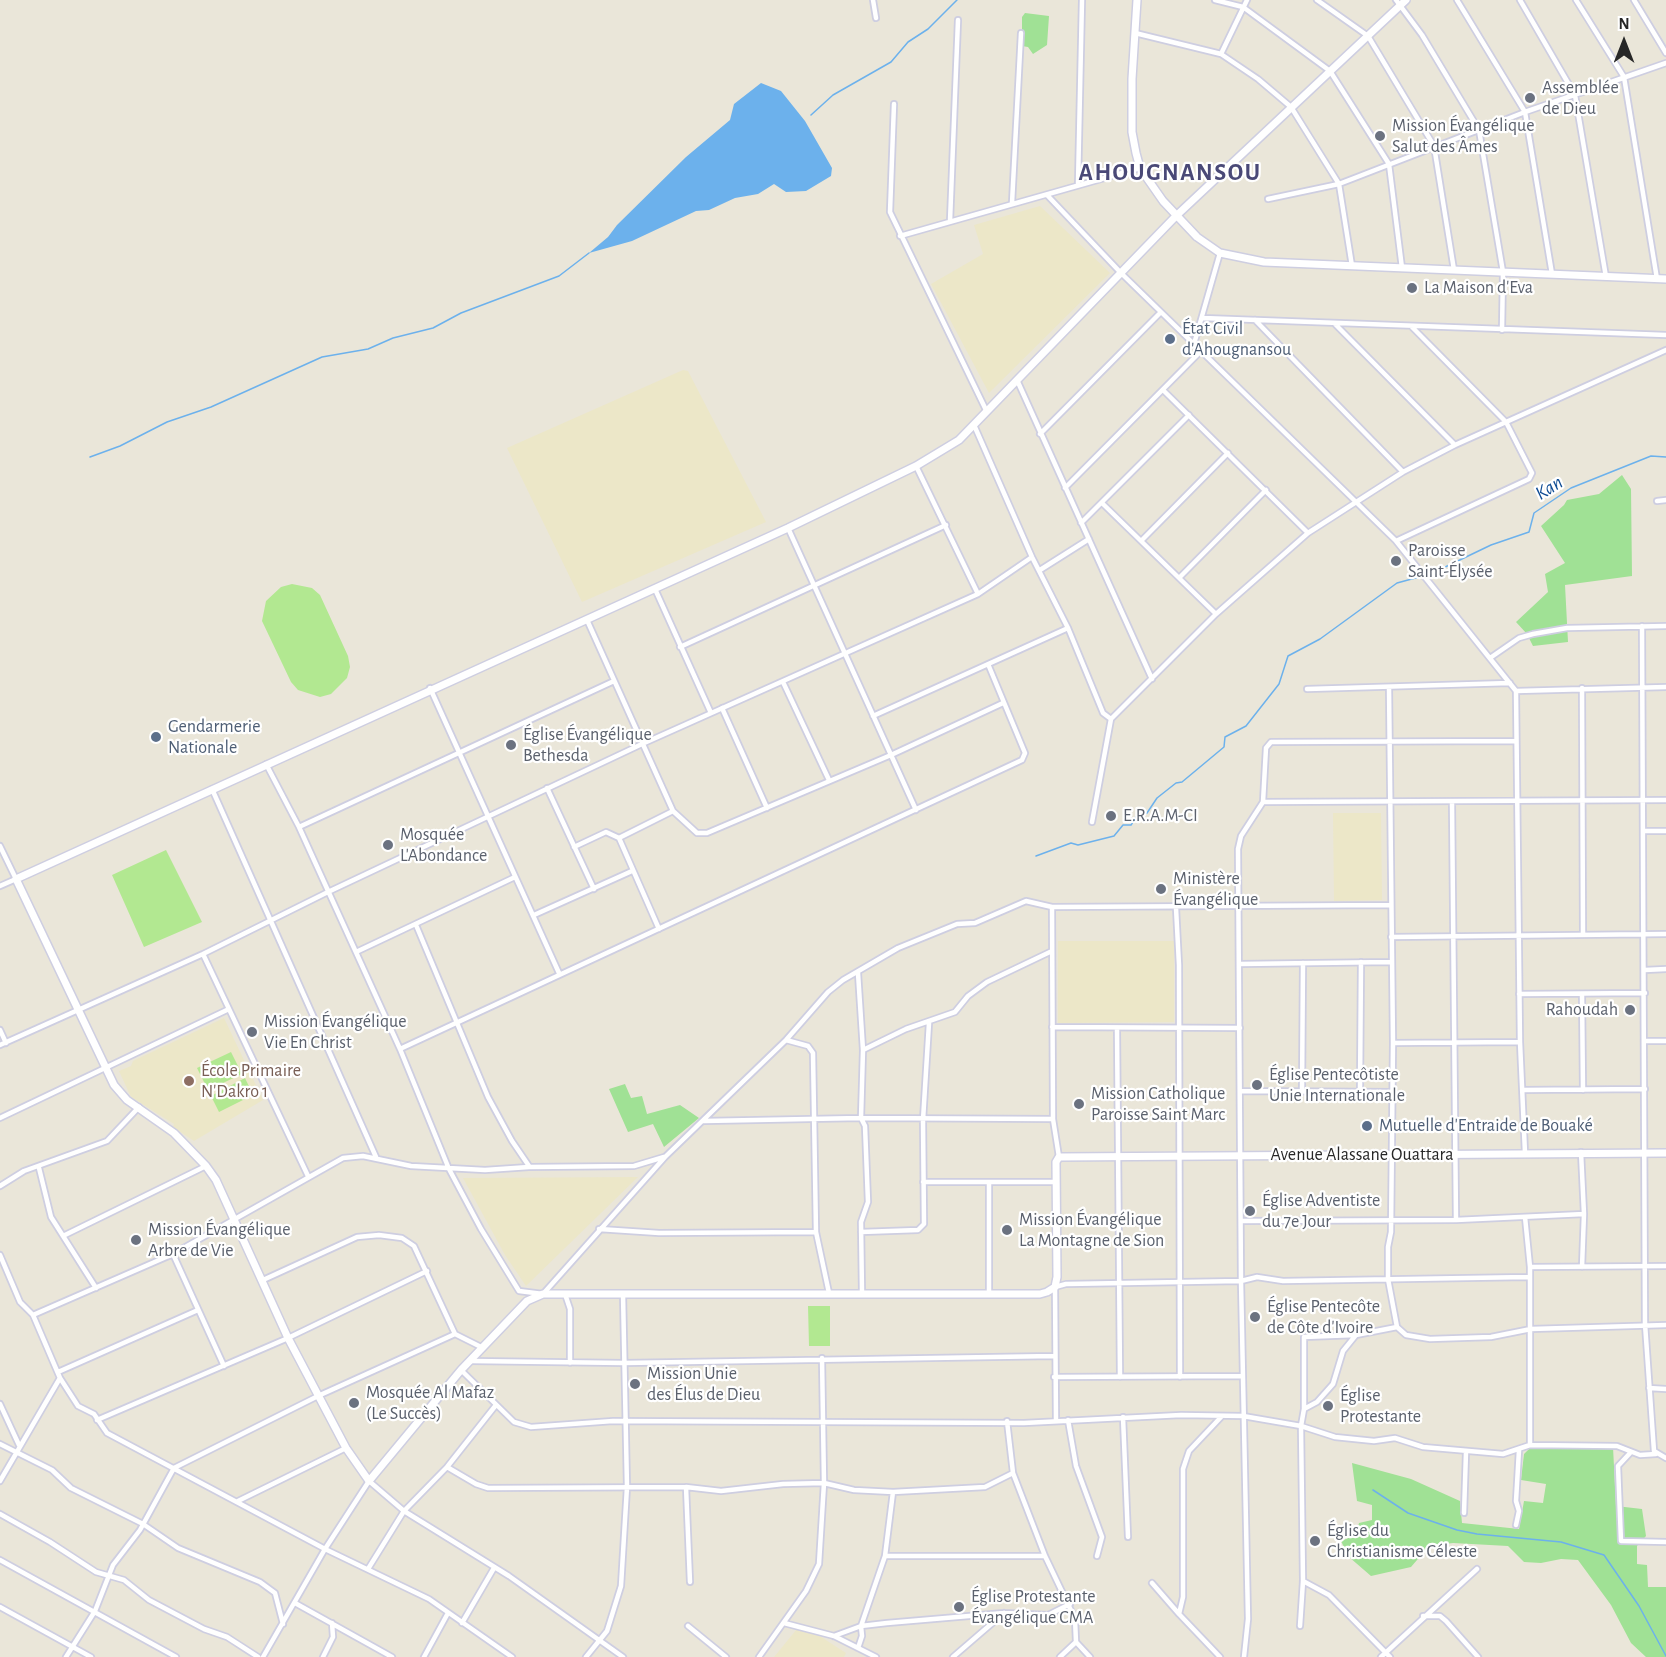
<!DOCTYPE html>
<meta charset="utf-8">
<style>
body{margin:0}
#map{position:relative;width:1666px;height:1657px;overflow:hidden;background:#eae6d9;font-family:"Alegreya Sans",sans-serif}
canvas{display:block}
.north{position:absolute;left:1594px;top:12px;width:60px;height:60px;-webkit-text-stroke:4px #fff;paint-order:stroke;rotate:0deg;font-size:16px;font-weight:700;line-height:24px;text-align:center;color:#272727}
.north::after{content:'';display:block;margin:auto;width:21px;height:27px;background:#272727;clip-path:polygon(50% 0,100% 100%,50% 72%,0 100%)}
</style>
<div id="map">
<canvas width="1666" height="1657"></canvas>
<div class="north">N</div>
</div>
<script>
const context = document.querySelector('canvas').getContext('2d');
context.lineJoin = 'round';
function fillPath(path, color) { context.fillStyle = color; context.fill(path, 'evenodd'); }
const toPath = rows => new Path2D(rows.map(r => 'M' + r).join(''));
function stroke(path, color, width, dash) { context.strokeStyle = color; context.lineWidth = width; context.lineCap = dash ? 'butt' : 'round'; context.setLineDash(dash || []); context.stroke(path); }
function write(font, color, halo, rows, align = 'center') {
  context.font = font + ' "Alegreya Sans",sans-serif'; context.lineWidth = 4.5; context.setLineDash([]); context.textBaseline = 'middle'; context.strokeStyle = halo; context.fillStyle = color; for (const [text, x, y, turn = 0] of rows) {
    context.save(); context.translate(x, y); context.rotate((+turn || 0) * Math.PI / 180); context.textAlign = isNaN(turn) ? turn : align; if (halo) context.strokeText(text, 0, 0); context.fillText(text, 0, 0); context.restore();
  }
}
const education = toPath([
 [1040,206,1110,273,989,393,931,284,983,254,974,225],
 [683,370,688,371,766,522,582,602,507,448],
 [1333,813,1381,813,1382,900,1334,901],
 [1058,941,1174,941,1174,1022,1058,1023],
 [224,1018,263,1100,194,1141,173,1127,174,1124,131,1097,119,1071,131,1066,133,1061],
 [638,1177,526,1286,505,1255,463,1178],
 [801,1624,846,1653,844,1657,774,1657]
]);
const green = toPath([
 [1025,13,1049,16,1047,45,1033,54,1028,47,1022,46,1022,17],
 [1622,475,1631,489,1632,576,1565,585,1568,642,1533,646,1527,634,1516,622,1548,592,1545,574,1565,563,1541,526,1564,505,1567,500,1599,494],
 [625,1084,631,1098,642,1096,647,1114,680,1105,699,1118,664,1147,653,1124,628,1132,609,1089],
 [1531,1447,1613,1447,1616,1506,1642,1509,1646,1536,1637,1546,1637,1564,1647,1565,1648,1587,1666,1587,1666,1657,1646,1657,1631,1643,1611,1605,1578,1560,1561,1559,1541,1563,1524,1562,1508,1546,1453,1543,1429,1546,1411,1567,1371,1576,1349,1557,1341,1541,1356,1535,1359,1523,1372,1520,1372,1505,1357,1501,1352,1463,1411,1479,1460,1501,1462,1523,1519,1529,1524,1501,1543,1503,1546,1484,1521,1480,1524,1454]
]);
const pitch = toPath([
 [292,584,312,588,320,595,348,656,350,667,347,678,331,694,320,697,298,690,291,682,262,621,266,601,281,587],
 [166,850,202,922,144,947,112,875],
 [231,1052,242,1074,208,1090,197,1068],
 [245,1078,253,1095,219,1112,211,1096],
 [808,1306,830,1306,830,1346,809,1346]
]);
const water = toPath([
 [761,83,781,91,805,121,832,168,831,176,806,191,786,192,774,184,758,194,735,198,709,210,696,211,632,241,589,253,608,237,617,225,686,157,730,120,734,104]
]);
const stream = toPath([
 [811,115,833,95,891,62,908,42,928,29,957,0],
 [90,457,120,446,167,422,211,407,322,357,368,349,393,338,433,328,461,313,559,276,589,253],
 [1427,571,1441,569,1491,545,1529,532,1534,513,1571,488,1651,456,1666,457],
 [1036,856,1071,843,1078,845,1114,836,1123,825,1131,825,1136,817,1147,813,1157,798,1176,783,1182,782,1224,747,1225,737,1246,726,1279,684,1288,656,1320,639,1397,583,1419,577],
 [1373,1490,1408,1513,1457,1530,1477,1534,1561,1542,1604,1555,1639,1606,1666,1656]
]);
const street = toPath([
 [873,0,876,18],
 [1215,0,1243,7,1330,71,1389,164,1402,268],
 [1317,0,1368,36,1434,146,1454,270],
 [1396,0,1422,35,1479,130,1503,272,1502,330],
 [1457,0,1525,112,1552,274],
 [1520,0,1575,95,1606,277],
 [1576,0,1624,77,1657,279],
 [1634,0,1666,53],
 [1135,33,1221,54,1258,79,1291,107,1339,184,1352,266],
 [1221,54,1247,0],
 [894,104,890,212,986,410],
 [1078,184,1082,0],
 [1047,195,1121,273,1396,541,1516,691,1520,1042,1525,1153],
 [1268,199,1339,184,1525,112,1666,63],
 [1012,203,1021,33],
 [950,221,958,20],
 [900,236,1140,168],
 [1203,318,1666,335],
 [1255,320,1403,472],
 [1335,324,1455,445],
 [1194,344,1220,253],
 [1017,380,1152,679],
 [1163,390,1308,533],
 [974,425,1032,557,1068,628,1103,713,1111,719],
 [1040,434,1161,312],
 [916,466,978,594],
 [1065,488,1201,351],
 [1657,501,1666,500],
 [1102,503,1216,614],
 [1081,523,1189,415],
 [788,528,916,810],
 [1141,541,1228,453],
 [1396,541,1529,479,1532,473,1506,422,1412,327],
 [1040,570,1089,539],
 [1179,578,1266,490],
 [655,589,711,713],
 [587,620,673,811,697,833,707,833,891,755,1003,703],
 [1642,626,1645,1324,1654,1451,1666,1458],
 [680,647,946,525],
 [1490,658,1519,638,1533,634,1567,628,1666,626],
 [783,682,829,780],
 [1389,687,1393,1043,1391,1232,1388,1247,1388,1279,1397,1327,1406,1335,1430,1339,1491,1337,1531,1329,1666,1325],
 [430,688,559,973],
 [1582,688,1583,935],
 [1307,689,1510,683],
 [1516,691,1666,687],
 [722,708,767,808],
 [873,716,1068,628],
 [266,764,299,827,400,1049,449,1169,481,1229,519,1291,543,1294,665,1157,786,1040,828,992,843,980,898,948,957,924,975,923,1026,901,1052,907,1391,905],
 [547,788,594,889],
 [212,789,376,1157],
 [1263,802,1666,800],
 [1452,802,1456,1220],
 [1092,822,1111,719,1216,614,1308,533,1403,472,1455,445,1666,350],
 [299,827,614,681],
 [1643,831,1666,831],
 [619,838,659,929],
 [0,846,16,879,0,886],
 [574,847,606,832,619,838,673,811],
 [1052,907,1053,1119,1059,1157],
 [1176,908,1179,965,1180,1377],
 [534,915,632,871],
 [416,925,488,1097,512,1141,529,1166],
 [1391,937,1666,934],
 [356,952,515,877],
 [203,954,308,1176],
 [1240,964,1391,962],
 [1645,970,1666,969],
 [858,973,863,1050,861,1118,865,1126,868,1202,861,1222,862,1293],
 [1519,994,1645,993],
 [1582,994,1583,1090],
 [1052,1027,1240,1028],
 [1117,1029,1120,1377],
 [0,1030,6,1043],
 [786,1040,808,1046,813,1053,816,1232,829,1293],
 [1644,1041,1666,1041],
 [1393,1043,1520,1042],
 [0,1045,203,954,328,892,642,744,978,594,1032,557],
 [400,1049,1022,760,1025,753,988,664],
 [863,1050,906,1029,955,1012,968,996,987,982,1052,951],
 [1523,1090,1645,1089],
 [1241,1091,1392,1092],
 [1360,1091,1361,962],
 [1302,1092,1303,963],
 [0,1118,229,1009],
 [704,1121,861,1118,1053,1119],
 [1581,1152,1584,1214,1582,1267],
 [39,1168,51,1217,96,1288],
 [923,1182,1056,1182],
 [989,1182,989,1292],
 [0,1186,24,1171,107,1141,139,1107],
 [1241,1221,1456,1220,1584,1214],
 [599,1229,659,1233,816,1232],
 [861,1232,918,1230,924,1224,923,1120,929,1023],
 [65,1235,206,1166],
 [173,1254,224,1366],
 [0,1255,20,1302,33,1315,60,1378,78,1406,94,1414,107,1433,325,1549,429,1599,512,1657],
 [1530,1267,1666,1266],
 [263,1280,357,1237,379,1235,402,1238,414,1246,455,1334,483,1348],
 [565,1294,570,1309,570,1363],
 [33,1315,173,1254,343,1158,363,1156,411,1166,485,1170,529,1167,634,1166,664,1157],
 [471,1361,624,1363,1054,1356],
 [461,1370,514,1422,531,1427,613,1421,1024,1423,1181,1415,1243,1416,1301,1426,1335,1437,1374,1441,1395,1438,1423,1447,1503,1454,1530,1445,1530,1267,1525,1217],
 [58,1372,198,1310],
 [1054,1377,1243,1376],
 [1649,1388,1666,1389],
 [0,1404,19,1445],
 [1304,1409,1304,1337,1356,1335],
 [1123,1417,1128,1537],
 [97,1420,288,1338,427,1271],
 [1068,1420,1076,1466,1102,1537,1097,1556],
 [1007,1421,1013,1473,1045,1556,1075,1619,1076,1642,1060,1657],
 [1056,1421,1055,1287,1066,1284,1241,1281,1257,1277,1283,1281,1528,1277],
 [0,1444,52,1470,71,1488,143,1524,178,1548,260,1582,275,1593,283,1624],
 [1530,1445,1617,1446,1640,1455,1656,1454],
 [1631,1452,1618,1466,1621,1541,1666,1542],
 [447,1467,476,1484,488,1488,686,1487,721,1491,783,1484,824,1483,854,1490,893,1492,985,1487,1013,1473],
 [0,1481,60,1378],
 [686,1487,690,1582],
 [238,1501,346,1448],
 [1464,1513,1466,1452],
 [0,1514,50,1542,96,1572,124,1580,149,1600,204,1629,227,1637,258,1657],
 [1516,1525,1519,1511,1516,1501,1519,1450],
 [885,1556,1045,1556],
 [0,1560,176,1657],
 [368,1569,404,1511,509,1576,623,1657],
 [1303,1581,1329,1595,1390,1657],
 [1152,1583,1179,1614],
 [295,1603,392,1657],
 [0,1607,91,1657],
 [1423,1616,1440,1616,1446,1621,1478,1657],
 [462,1623,494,1568],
 [784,1623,834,1636,876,1657],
 [688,1626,726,1657],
 [1300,1626,1303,1581,1301,1426,1304,1409,1317,1402,1333,1384,1343,1351,1356,1335,1397,1327],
 [834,1636,861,1626,887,1623,1004,1613,1048,1615,1070,1604],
 [1076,1642,1090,1657],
 [858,1648,862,1636,861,1626,885,1556,893,1492],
 [66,1657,95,1611,113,1565,140,1530,174,1468,318,1396,455,1334],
 [263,1657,325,1549,369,1481,404,1511,447,1467,496,1405],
 [323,1657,333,1637,332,1623],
 [424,1657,448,1613],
 [586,1657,607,1631,621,1586,627,1487,623,1294],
 [759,1657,806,1591,819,1564,824,1483,822,1358],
 [953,1657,1004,1613],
 [1220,1657,1179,1614,1183,1597,1183,1469,1189,1451,1222,1416],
 [1244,1657,1248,1619,1241,1281,1238,849,1241,836,1263,802,1266,748,1271,742,1516,741],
 [1381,1657,1477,1569]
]);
const secondary = toPath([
 [1137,0,1132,79,1132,132,1136,153,1140,168,1163,201,1197,237,1220,253,1264,262,1666,279],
 [1406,0,1176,216,959,440,916,466,788,528,16,879,114,1085,127,1100,174,1133,206,1166,216,1180,288,1338,346,1448,369,1481,461,1370,527,1301,543,1294,1040,1294,1047,1292,1055,1287,1057,1277,1056,1162,1059,1157,1666,1153]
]);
const markers = [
 [1530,98,6,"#6b7280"],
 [1380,136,6,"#6b7280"],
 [1412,288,6,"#6b7280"],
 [1170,339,6,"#5c6f8a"],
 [1396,561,6,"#6b7280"],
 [156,737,6,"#5c6f8a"],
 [511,745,6,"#6b7280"],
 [1111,816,6,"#6b7280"],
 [388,845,6,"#6b7280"],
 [1161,889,6,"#6b7280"],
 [1630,1010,6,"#6b7280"],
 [252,1032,6,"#6b7280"],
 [189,1081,6,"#8d6e63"],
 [1257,1085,6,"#6b7280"],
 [1079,1104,6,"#6b7280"],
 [1367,1126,6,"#5c6f8a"],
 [1250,1211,6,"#6b7280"],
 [1007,1230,6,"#6b7280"],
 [136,1240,6,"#6b7280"],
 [1255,1317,6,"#6b7280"],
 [635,1384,6,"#6b7280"],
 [354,1403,6,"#6b7280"],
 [1328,1406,6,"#6b7280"],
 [1315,1541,6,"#6b7280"],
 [959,1607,6,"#6b7280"]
];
const worshipNames = [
 ["Assemblée",1542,88],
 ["de Dieu",1542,109],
 ["Mission Évangélique",1392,126],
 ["Salut des Âmes",1392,147],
 ["La Maison d'Eva",1424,288],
 ["Paroisse",1408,551],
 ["Saint-Élysée",1408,572],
 ["Église Évangélique",523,735],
 ["Bethesda",523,756],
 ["E.R.A.M-CI",1123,816],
 ["Mosquée",400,835],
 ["L'Abondance",400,856],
 ["Ministère",1173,879],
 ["Évangélique",1173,900],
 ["Rahoudah",1618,1010,"right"],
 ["Mission Évangélique",264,1022],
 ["Vie En Christ",264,1043],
 ["Église Pentecôtiste",1269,1075],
 ["Unie Internationale",1269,1096],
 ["Mission Catholique",1091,1094],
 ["Paroisse Saint Marc",1091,1115],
 ["Église Adventiste",1262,1201],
 ["du 7e Jour",1262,1222],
 ["Mission Évangélique",1019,1220],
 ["La Montagne de Sion",1019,1241],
 ["Mission Évangélique",148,1230],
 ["Arbre de Vie",148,1251],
 ["Église Pentecôte",1267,1307],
 ["de Côte d'Ivoire",1267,1328],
 ["Mission Unie",647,1374],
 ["des Élus de Dieu",647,1395],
 ["Mosquée Al Mafaz",366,1393],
 ["(Le Succès)",366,1414],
 ["Église",1340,1396],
 ["Protestante",1340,1417],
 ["Église du",1327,1531],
 ["Christianisme Céleste",1327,1552],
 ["Église Protestante",971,1597],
 ["Évangélique CMA",971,1618]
];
const serviceNames = [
 ["État Civil",1182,329],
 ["d'Ahougnansou",1182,350],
 ["Gendarmerie",168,727],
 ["Nationale",168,748],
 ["Mutuelle d'Entraide de Bouaké",1379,1126]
];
const educationNames = [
 ["École Primaire",201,1071],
 ["N'Dakro 1",201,1092]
];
const streetNames = [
 ["Avenue Alassane Ouattara",1362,1155]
];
const waterNames = [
 ["Kan",1549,488,-32]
];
const districtNames = [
 ["AHOUGNANSOU",1170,173]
];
fillPath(education, '#ece7c8');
fillPath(green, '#a0e195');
fillPath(pitch, '#b2e891');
fillPath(water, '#6cb1ec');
stroke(stream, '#6cb1ec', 1.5);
stroke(street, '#cecee1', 8);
stroke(secondary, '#cecee1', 10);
stroke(street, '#fff', 4.5);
stroke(secondary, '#fff', 7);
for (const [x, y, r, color] of markers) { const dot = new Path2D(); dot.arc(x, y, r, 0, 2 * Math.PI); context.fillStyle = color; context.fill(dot); stroke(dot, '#fff', 2); }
write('18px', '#5b616d', '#fff', worshipNames, 'left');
write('18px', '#4e5e75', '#fff', serviceNames, 'left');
write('18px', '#785e54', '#fff', educationNames, 'left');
write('18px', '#272727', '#fff', streetNames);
write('italic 20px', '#0f4c94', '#fff', waterNames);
context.letterSpacing = '1.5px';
write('bold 24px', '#4a4977', '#fff', districtNames);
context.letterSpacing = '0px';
</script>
